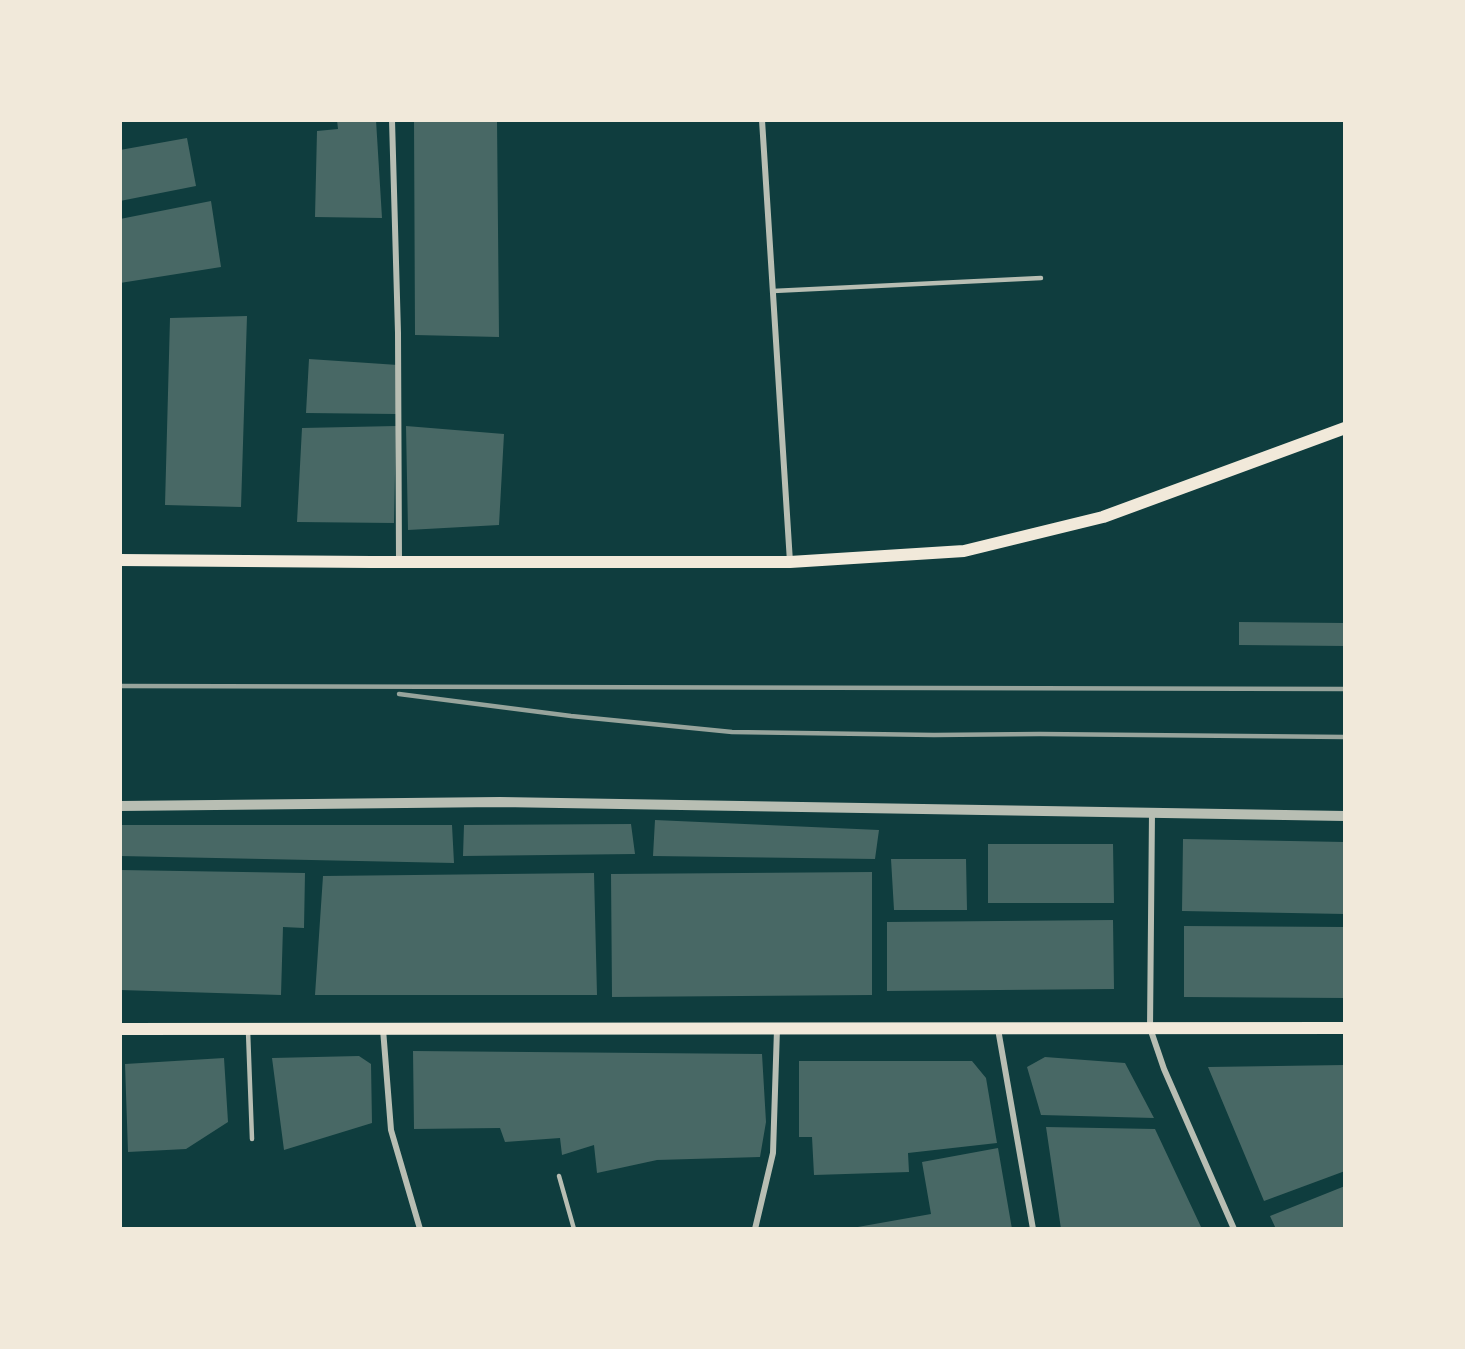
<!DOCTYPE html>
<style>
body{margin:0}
#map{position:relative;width:1465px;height:1349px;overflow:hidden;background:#0f3d3e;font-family:"Noto Sans",sans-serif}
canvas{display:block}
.frame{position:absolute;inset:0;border:122px solid #f1e9da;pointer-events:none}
</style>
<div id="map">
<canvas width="1465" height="1349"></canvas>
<div class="frame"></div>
</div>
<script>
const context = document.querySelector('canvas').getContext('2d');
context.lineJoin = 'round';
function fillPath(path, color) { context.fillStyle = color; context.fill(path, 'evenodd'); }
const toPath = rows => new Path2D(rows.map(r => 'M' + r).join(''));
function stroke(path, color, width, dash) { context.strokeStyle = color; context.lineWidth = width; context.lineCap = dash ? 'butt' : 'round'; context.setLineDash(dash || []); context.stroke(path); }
const building = toPath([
 [337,120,376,120,382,218,315,217,317,131,338,129],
 [414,120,497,120,499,337,415,335],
 [187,138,196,186,120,201,120,150],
 [211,201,221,267,120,283,120,219],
 [247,316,241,507,165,505,170,318],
 [309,359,398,365,396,414,306,413],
 [396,426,394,523,297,522,302,428],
 [406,426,504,434,499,525,408,530],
 [1239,622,1345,623,1345,646,1239,645],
 [655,820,879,830,875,859,653,856],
 [631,824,635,854,463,856,464,825],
 [120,825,452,825,454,863,120,856],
 [1183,839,1345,842,1345,914,1182,911],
 [988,844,1113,844,1114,903,988,903],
 [891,859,966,859,967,910,894,910],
 [120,870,305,873,304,928,283,927,281,995,120,990],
 [872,872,872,995,612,997,611,874],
 [594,873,597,995,315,995,323,876],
 [1113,920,1114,989,887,991,887,922],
 [1184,926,1345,927,1345,998,1184,997],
 [413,1051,762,1054,766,1122,760,1157,657,1160,597,1173,594,1145,562,1155,560,1138,505,1142,500,1128,414,1129],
 [359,1056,371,1064,372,1123,284,1150,272,1058],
 [1045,1057,1125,1063,1154,1118,1041,1115,1027,1067],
 [224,1058,228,1122,186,1149,128,1152,125,1064],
 [799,1061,972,1061,986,1078,997,1143,908,1153,909,1172,814,1175,812,1137,799,1137],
 [1345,1065,1345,1171,1264,1201,1208,1067],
 [1046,1127,1155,1129,1202,1229,1061,1229],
 [998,1148,1012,1229,852,1229,852,1228,931,1214,922,1162],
 [1345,1186,1345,1229,1276,1229,1270,1216]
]);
const service = toPath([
 [773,291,1041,278],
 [248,1031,252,1139],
 [559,1176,574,1229]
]);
const minor = toPath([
 [392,120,398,333,399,562],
 [762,120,790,562],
 [1152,812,1150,1028,1164,1069,1234,1229],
 [383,1029,391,1130,420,1229],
 [998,1029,1033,1229],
 [755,1229,773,1153,777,1029]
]);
const tertiary = toPath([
 [120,806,500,802,1345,816]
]);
const secondary = toPath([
 [120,560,371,562,790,562,964,551,1103,517,1345,428],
 [120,1029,1345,1028]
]);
const rail = toPath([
 [120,686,1345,689],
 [399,694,571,716,732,732,934,735,1040,734,1345,737]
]);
fillPath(building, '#486865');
stroke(service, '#b8beb3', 4.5);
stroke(minor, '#b8beb3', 6);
stroke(tertiary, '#b8beb3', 10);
stroke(secondary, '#f1e9da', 12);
stroke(rail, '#97a49c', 4.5);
</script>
